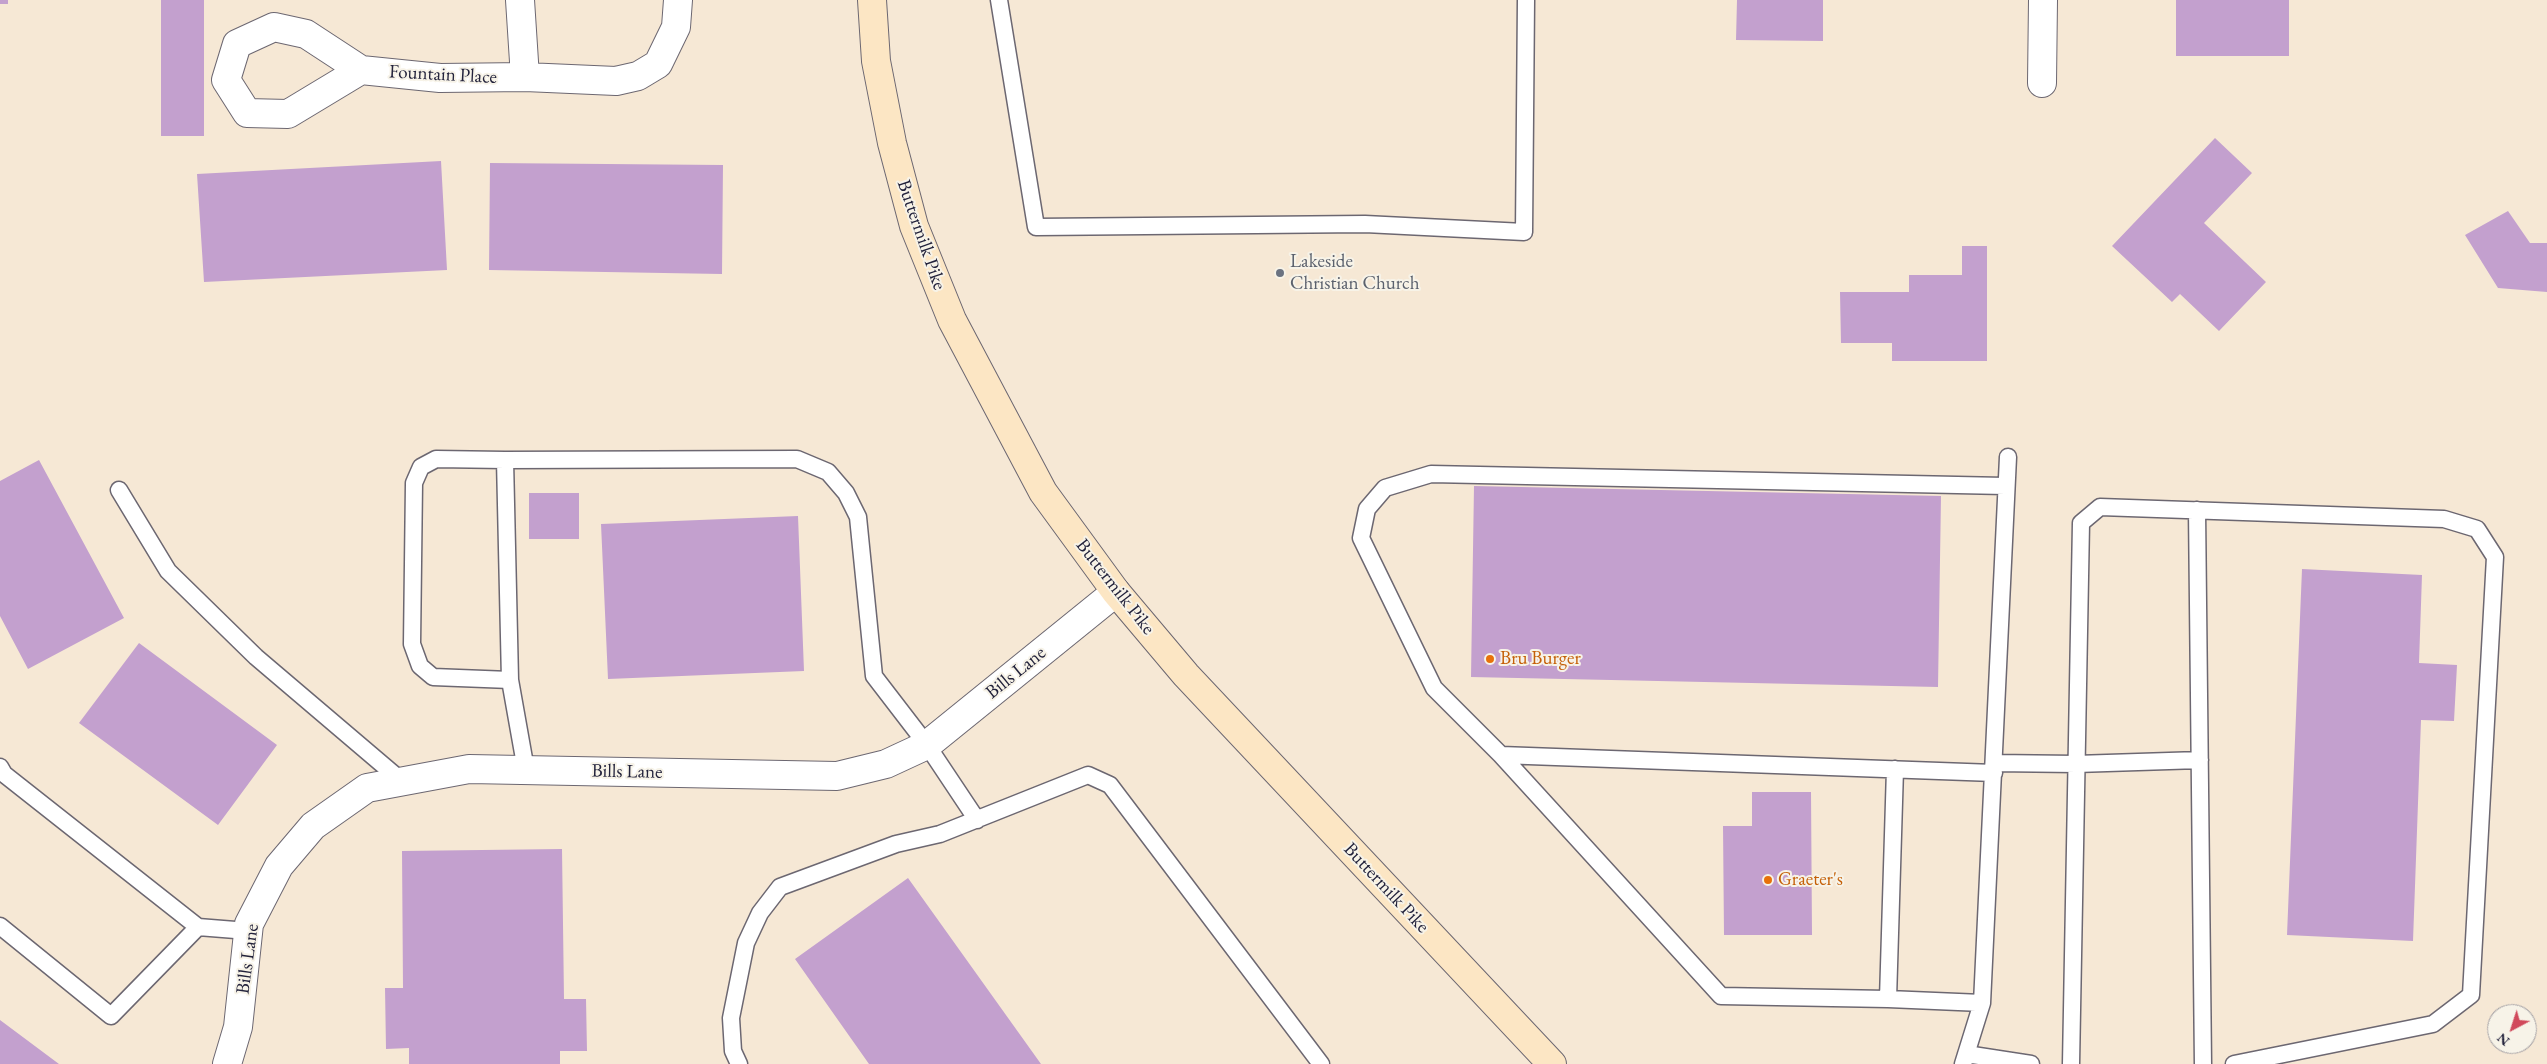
<!DOCTYPE html>
<style>
body{margin:0}
#map{position:relative;width:2547px;height:1064px;overflow:hidden;background:#f6e8d5;font-family:"EB Garamond",serif}
canvas{display:block}
.north{position:absolute;left:2487px;top:1004px;width:50px;height:50px;box-sizing:border-box;background:#f7f3e8;border:1px solid #a29fa3;border-radius:50%;rotate:220deg;font-size:14px;font-weight:700;line-height:20px;text-align:center;color:#22223b}
.north::after{content:'';display:block;margin:auto;width:18px;height:22px;background:#d1495b;clip-path:polygon(50% 0,100% 100%,50% 72%,0 100%)}
</style>
<div id="map">
<canvas width="2547" height="1064"></canvas>
<div class="north">N</div>
</div>
<script>
const context = document.querySelector('canvas').getContext('2d');
context.lineJoin = 'round';
function fillPath(path, color) { context.fillStyle = color; context.fill(path, 'evenodd'); }
const toPath = rows => new Path2D(rows.map(r => 'M' + r).join(''));
function stroke(path, color, width, dash) { context.strokeStyle = color; context.lineWidth = width; context.lineCap = dash ? 'butt' : 'round'; context.setLineDash(dash || []); context.stroke(path); }
function write(font, color, halo, rows, align = 'center') {
  context.font = font + ' "EB Garamond",serif'; context.lineWidth = 4; context.setLineDash([]); context.textBaseline = 'middle'; context.strokeStyle = halo; context.fillStyle = color; for (const [text, x, y, turn = 0] of rows) {
    context.save(); context.translate(x, y); context.rotate((+turn || 0) * Math.PI / 180); context.textAlign = isNaN(turn) ? turn : align; if (halo) context.strokeText(text, 0, 0); context.fillText(text, 0, 0); context.restore();
  }
}
const building = toPath([
 [0,0,8,0,8,4,0,4],
 [161,0,204,0,204,136,161,136],
 [1737,0,1823,0,1823,41,1736,40],
 [2176,0,2289,0,2289,56,2176,56],
 [2215,138,2252,173,2204,223,2266,282,2219,331,2180,294,2172,302,2112,246],
 [441,161,447,270,204,282,197,174],
 [490,163,723,165,722,274,489,270],
 [2508,211,2530,243,2547,243,2547,292,2498,288,2465,235],
 [1962,246,1987,246,1987,361,1892,361,1892,343,1841,343,1840,292,1909,292,1909,275,1962,275],
 [39,460,124,618,28,669,0,616,0,481],
 [1474,486,1941,496,1938,687,1471,677],
 [529,493,579,493,579,539,529,539],
 [798,516,804,671,608,679,601,524],
 [2302,569,2422,575,2419,663,2457,665,2454,721,2421,720,2413,941,2287,935],
 [139,643,277,745,218,825,79,723],
 [1752,792,1811,792,1812,935,1724,935,1723,826,1752,826],
 [562,849,564,999,586,999,587,1051,560,1051,560,1064,409,1064,409,1048,386,1049,385,988,403,988,402,851],
 [908,878,1041,1064,869,1064,795,959],
 [0,1020,59,1064,0,1064]
]);
const service = toPath([
 [999,0,1036,227,1365,224,1524,232,1526,0],
 [505,460,436,459,421,467,414,483,412,644,420,666,433,677,510,680],
 [119,490,168,571,256,657,403,782],
 [2197,510,2203,1064],
 [1501,755,1721,996,1888,999,1982,1003],
 [1994,763,2076,764,2200,760],
 [0,767,4,774,198,927,248,931],
 [526,770,510,680,505,460,797,459,828,472,846,493,858,517,874,676,927,745,977,820],
 [1994,773,1501,755,1434,688,1361,538,1367,509,1385,488,1431,474,2005,486],
 [0,926,111,1016,198,927],
 [1888,999,1895,769],
 [1966,1054,2031,1064],
 [739,1064,733,1051,731,1018,746,943,760,913,780,887,896,844,940,834,1088,775,1110,785,1321,1064],
 [1963,1064,1982,1003,2008,457],
 [2071,1064,2081,523,2100,507,2444,519,2477,529,2495,557,2471,995,2433,1024,2234,1064]
]);
const minor = toPath([
 [520,0,525,77],
 [361,70,288,114,247,113,226,80,237,44,274,27,306,34,361,70,440,78,525,77,616,81,638,76,658,64,676,27,678,0],
 [2042,83,2043,0],
 [227,1064,238,1027,249,924,279,866,313,826,367,788,469,769,837,776,886,764,927,745,1116,592]
]);
const secondary = toPath([
 [872,0,876,61,892,143,914,226,952,320,1043,492,1116,592,1186,675,1552,1064]
]);
const markers = [
 [1280,273,5,"#6b7280"],
 [1490,659,5,"#e8710a"],
 [1768,880,5,"#e8710a"]
];
const streetNames = [
 ["Fountain Place",443,75,3],
 ["Buttermilk Pike",921,235,71],
 ["Buttermilk Pike",1115,587,52],
 ["Bills Lane",1016,673,-39],
 ["Bills Lane",627,772,1],
 ["Buttermilk Pike",1386,888,47],
 ["Bills Lane",248,959,-82]
];
const worshipNames = [
 ["Lakeside",1290,262],
 ["Christian Church",1290,284]
];
const foodNames = [
 ["Bru Burger",1500,659],
 ["Graeter's",1778,880]
];
fillPath(building, '#c3a0ce');
stroke(service, '#6c6771', 19);
stroke(minor, '#6c6771', 30);
stroke(secondary, '#6c6771', 30);
stroke(service, '#fff', 16);
stroke(minor, '#fff', 28);
stroke(secondary, '#fce6c4', 28);
for (const [x, y, r, color] of markers) { const dot = new Path2D(); dot.arc(x, y, r, 0, 2 * Math.PI); context.fillStyle = color; context.fill(dot); stroke(dot, '#f7f3e8', 2); }
write('19px', '#22223b', '#f7f3e8', streetNames);
write('19px', '#5b616d', '#f7f3e8', worshipNames, 'left');
write('19px', '#c56008', '#f7f3e8', foodNames, 'left');
</script>
